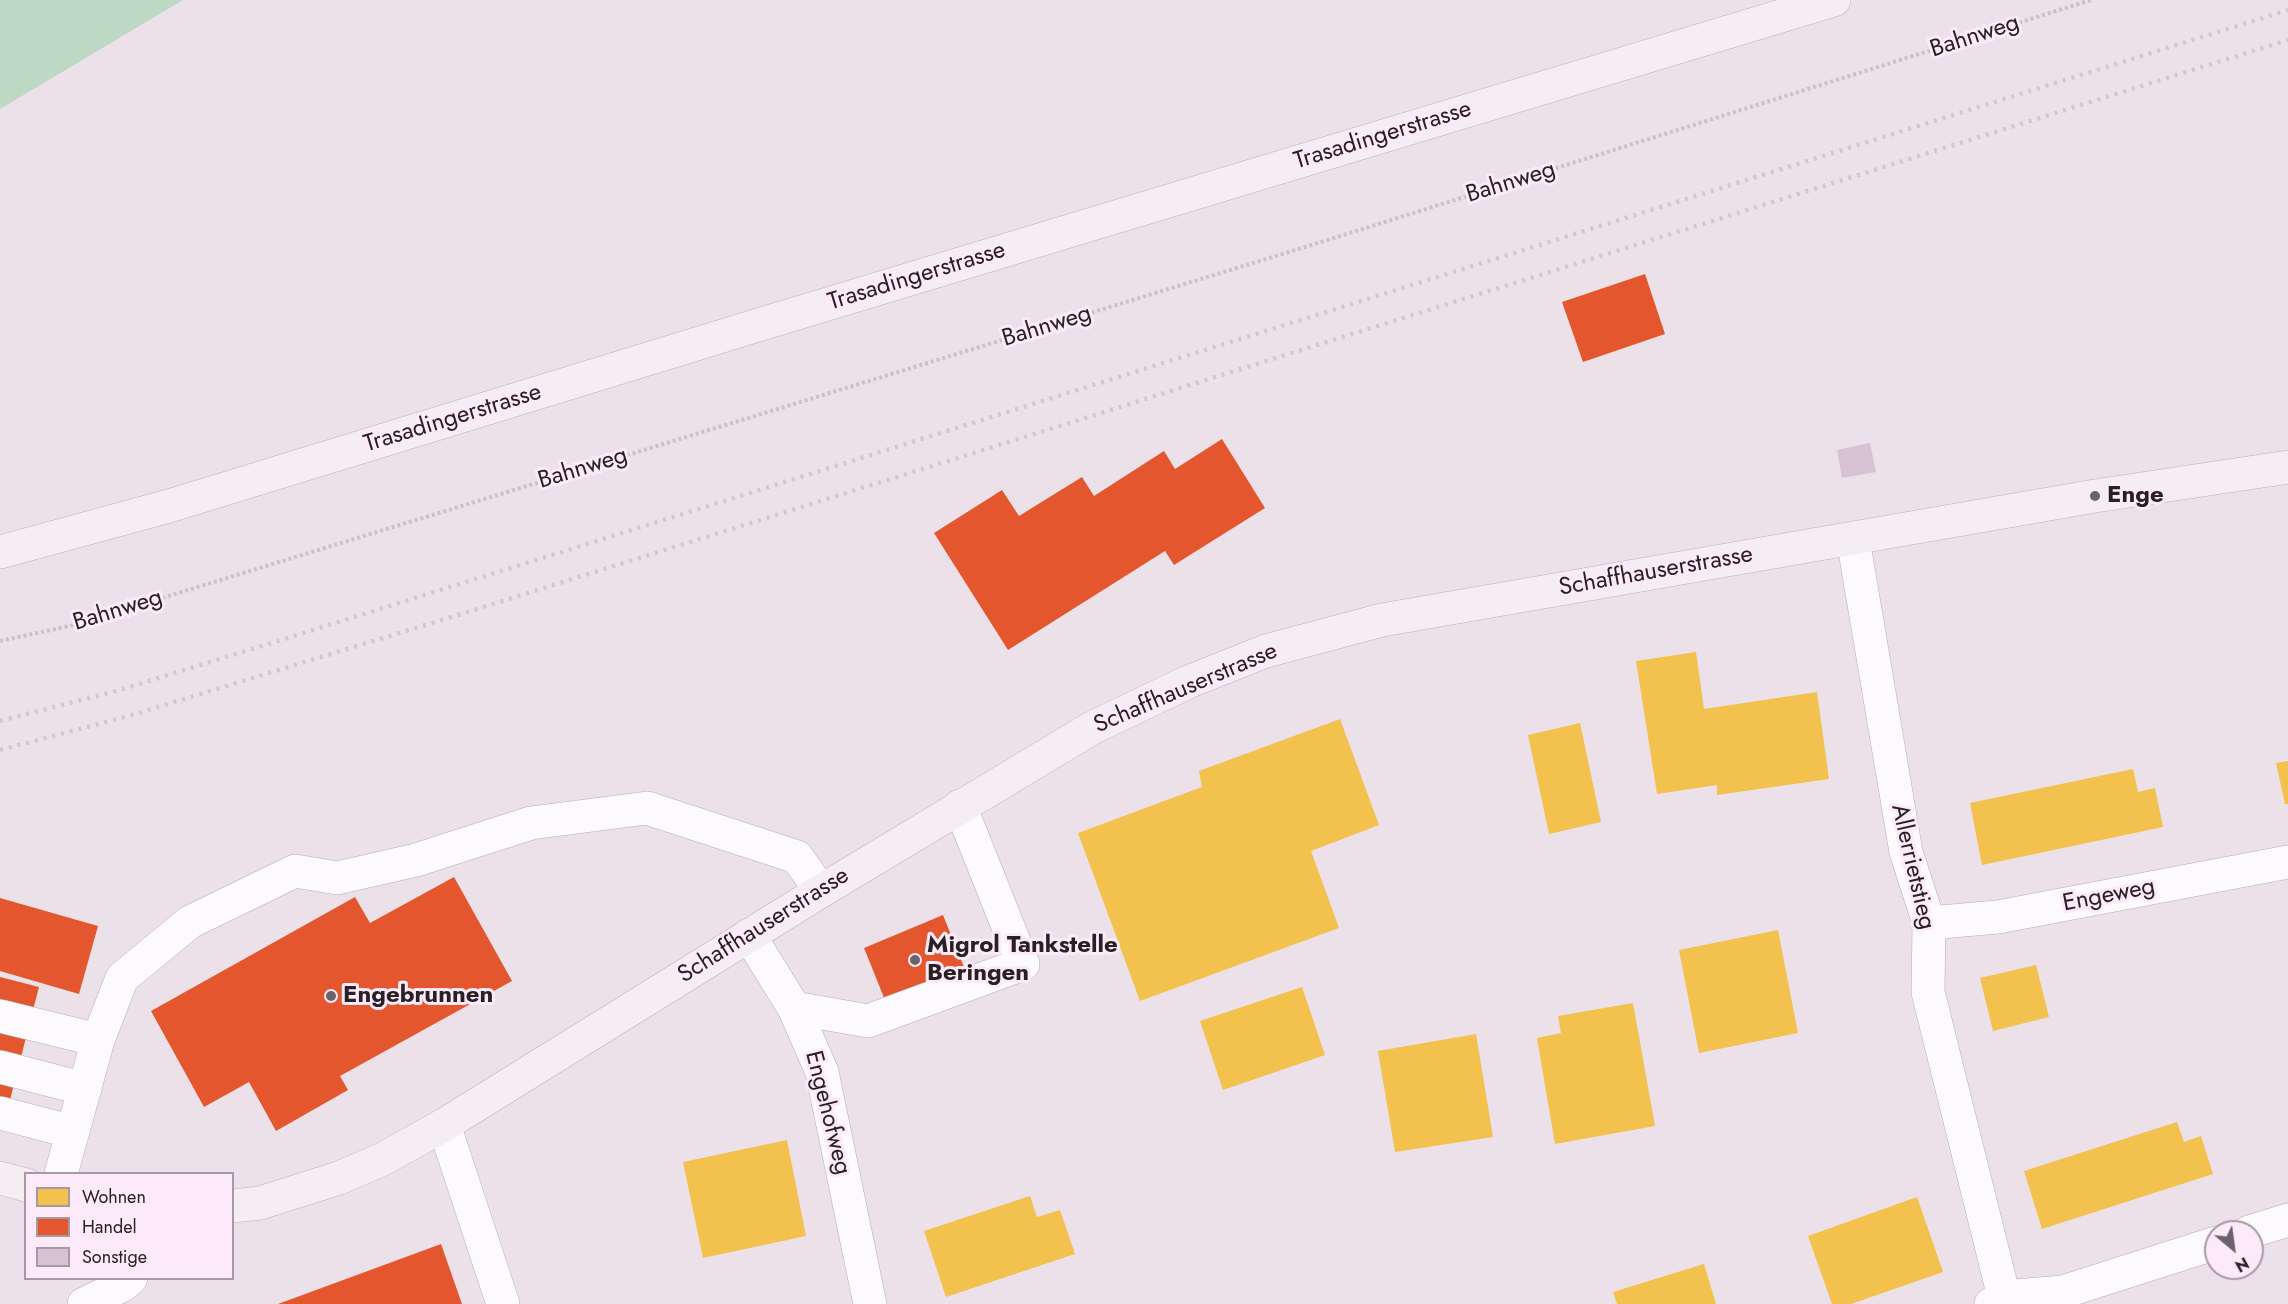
<!DOCTYPE html>
<style>
body{margin:0}
#map{position:relative;width:2288px;height:1304px;overflow:hidden;background:#ece0e9;font-family:Jost,sans-serif}
canvas{display:block}
.legend{position:absolute;left:24px;top:1172px;width:210px;height:108px;box-sizing:border-box;background:#fdeaf9;border:2px solid #a799a4;margin:0;padding:8px 10px;list-style:none;font-size:18px;color:#272025}
.legend li{display:flex;align-items:center;gap:12px;height:30px}
.legend b{width:30px;border:2px solid #a799a4}
.north{position:absolute;left:2204px;top:1220px;width:60px;height:60px;box-sizing:border-box;background:#fdeaf9;border:2px solid #a799a4;border-radius:50%;rotate:151deg;font-size:16px;font-weight:700;line-height:24px;text-align:center;color:#272025}
.north::after{content:'';display:block;margin:auto;width:21px;height:27px;background:#6c636a;clip-path:polygon(50% 0,100% 100%,50% 72%,0 100%)}
</style>
<div id="map">
<canvas width="2288" height="1304"></canvas>
<ul class="legend">
<li><b style="height:16px;background:#f2c14e"></b>Wohnen</li>
<li><b style="height:16px;background:#e4572e"></b>Handel</li>
<li><b style="height:16px;background:#d6c2d2"></b>Sonstige</li>
</ul>
<div class="north">N</div>
</div>
<script>
const context = document.querySelector('canvas').getContext('2d');
context.lineJoin = 'round';
function fillPath(path, color) { context.fillStyle = color; context.fill(path, 'evenodd'); }
const toPath = rows => new Path2D(rows.map(r => 'M' + r).join(''));
function stroke(path, color, width, dash) { context.strokeStyle = color; context.lineWidth = width; context.lineCap = dash ? 'butt' : 'round'; context.setLineDash(dash || []); context.stroke(path); }
function write(font, color, halo, rows, align = 'center') {
  context.font = font + ' Jost,sans-serif'; context.lineWidth = 6; context.setLineDash([]); context.textBaseline = 'middle'; context.strokeStyle = halo; context.fillStyle = color; for (const [text, x, y, turn = 0] of rows) {
    context.save(); context.translate(x, y); context.rotate((+turn || 0) * Math.PI / 180); context.textAlign = isNaN(turn) ? turn : align; if (halo) context.strokeText(text, 0, 0); context.fillText(text, 0, 0); context.restore();
  }
}
const green = toPath([
 [0,0,183,0,0,109]
]);
const homes = toPath([
 [1696,652,1704,709,1817,692,1829,779,1717,795,1717,785,1657,794,1636,661],
 [1340,719,1379,825,1311,851,1339,928,1140,1001,1078,833,1202,787,1199,771],
 [1580,723,1601,822,1549,834,1528,735],
 [2288,761,2288,804,2285,804,2276,763],
 [2133,769,2138,792,2155,788,2163,827,1982,865,1970,803],
 [1778,930,1798,1033,1699,1053,1679,950],
 [2036,965,2049,1017,1993,1031,1980,978],
 [1302,987,1325,1055,1223,1090,1200,1021],
 [1633,1003,1655,1126,1555,1144,1537,1038,1561,1033,1558,1016],
 [1476,1034,1493,1137,1395,1152,1378,1051],
 [2177,1122,2184,1142,2201,1136,2213,1174,2042,1229,2024,1171],
 [787,1140,806,1236,703,1258,683,1162],
 [1030,1196,1037,1217,1060,1210,1075,1254,946,1297,924,1231],
 [1917,1197,1943,1272,1851,1304,1832,1304,1808,1236],
 [1704,1264,1716,1304,1617,1304,1613,1292]
]);
const shops = toPath([
 [1645,274,1665,334,1583,362,1562,302],
 [1222,439,1265,508,1174,565,1165,551,1008,650,934,533,1002,490,1019,516,1082,477,1094,496,1164,451,1175,469],
 [454,877,512,981,340,1076,348,1090,276,1131,249,1082,204,1107,151,1011,355,897,370,923],
 [0,898,98,926,79,994,0,971],
 [943,915,966,972,887,1005,864,948],
 [0,977,39,987,10,1100,0,1097],
 [441,1244,462,1304,278,1304]
]);
const building = toPath([
 [1870,443,1876,472,1842,478,1837,450]
]);
const path = toPath([
 [0,641,74,625,1302,248,2091,0]
]);
const minor = toPath([
 [1853,539,1906,852,1929,923,1928,992,2004,1297],
 [1929,923,1998,917,2288,862],
 [749,935,794,1008,822,1072,870,1304],
 [794,1008,868,1021,1023,964,960,806],
 [0,1016,98,1040],
 [0,1067,85,1089],
 [0,1113,73,1132],
 [444,1125,503,1304],
 [61,1174,98,1040,122,978,190,922,295,871,337,878,416,860,531,823,647,808,797,857,821,891],
 [2249,1232,2288,1220],
 [84,1304,123,1285,131,1278],
 [1991,1304,2004,1297,2063,1292,2216,1243]
]);
const major = toPath([
 [0,552,169,506,768,322,1834,0],
 [0,1178,26,1185],
 [232,1206,260,1203,339,1178,383,1159,444,1125,821,891,1092,728,1188,682,1266,651,1382,620,2095,496,2288,467]
]);
const rail = toPath([
 [0,721,120,690,294,636,2288,10],
 [0,750,129,716,458,615,2288,40]
]);
const markers = [
 [2095,496,6,"#6c636a"],
 [915,960,6,"#6c636a"],
 [331,996,6,"#6c636a"]
];
const streetNames = [
 ["Bahnweg",1975,37,-18],
 ["Trasadingerstrasse",1383,136,-17],
 ["Bahnweg",1511,183,-17],
 ["Trasadingerstrasse",917,277,-17],
 ["Bahnweg",1047,327,-17],
 ["Trasadingerstrasse",453,419,-17],
 ["Bahnweg",583,469,-17],
 ["Schaffhauserstrasse",1656,572,-10],
 ["Bahnweg",118,611,-17],
 ["Schaffhauserstrasse",1186,689,-23],
 ["Allerrietstieg",1912,867,77],
 ["Engeweg",2109,896,-11],
 ["Schaffhauserstrasse",764,926,-32],
 ["Engehofweg",827,1113,76]
];
const poiNames = [
 ["Enge",2107,496],
 ["Migrol Tankstelle",927,946],
 ["Beringen",927,974],
 ["Engebrunnen",343,996]
];
fillPath(green, '#bed9c3');
fillPath(homes, '#f2c14e');
fillPath(shops, '#e4572e');
fillPath(building, '#d6c2d2');
stroke(minor, '#b5adb3', 34);
stroke(major, '#beaebb', 34);
stroke(path, '#c6c3c5', 4, [3, 3]);
stroke(minor, '#fcfafc', 33);
stroke(major, '#f4edf2', 33);
stroke(rail, '#cdcacc', 4.5, [3, 6]);
for (const [x, y, r, color] of markers) { const dot = new Path2D(); dot.arc(x, y, r, 0, 2 * Math.PI); context.fillStyle = color; context.fill(dot); stroke(dot, '#fdeaf9', 2); }
write('24px', '#272025', '#fdeaf9', streetNames);
write('bold 24px', '#272025', '#fdeaf9', poiNames, 'left');
</script>
